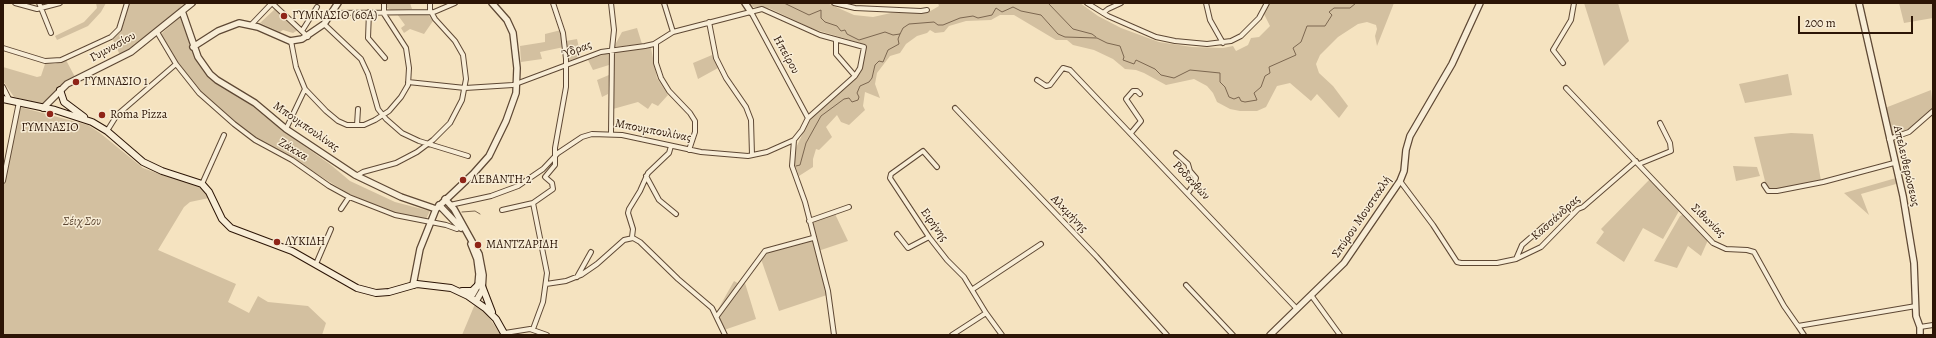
<!DOCTYPE html>
<meta charset="utf-8">
<style>
body{margin:0}
#map{position:relative;width:1936px;height:338px;overflow:hidden;background:#f5e3c0;font-family:Alegreya,serif}
canvas{display:block}
.frame{position:absolute;inset:0;border:4px solid #2c1506;pointer-events:none}
.scale{position:absolute;left:1798px;top:16px;width:115px;height:18px;box-sizing:border-box;border:2px solid #2c1506;border-top:0;padding-left:5px;font-size:12px;line-height:14px;white-space:nowrap;color:#2c1506;-webkit-text-stroke:3px #f8edd6;paint-order:stroke}
</style>
<div id="map">
<canvas width="1936" height="338"></canvas>
<div class="frame"></div>
<div class="scale">200 m</div>
</div>
<script>
const context = document.querySelector('canvas').getContext('2d');
context.lineJoin = 'round';
function fillPath(path, color) { context.fillStyle = color; context.fill(path, 'evenodd'); }
const toPath = rows => new Path2D(rows.map(r => 'M' + r).join(''));
function stroke(path, color, width, dash) { context.strokeStyle = color; context.lineWidth = width; context.lineCap = dash ? 'butt' : 'round'; context.setLineDash(dash || []); context.stroke(path); }
function write(font, color, halo, rows, align = 'center') {
  context.font = font + ' Alegreya,serif'; context.lineWidth = 3; context.setLineDash([]); context.textBaseline = 'middle'; context.strokeStyle = halo; context.fillStyle = color; for (const [text, x, y, turn = 0] of rows) {
    context.save(); context.translate(x, y); context.rotate((+turn || 0) * Math.PI / 180); context.textAlign = isNaN(turn) ? turn : align; if (halo) context.strokeText(text, 0, 0); context.fillText(text, 0, 0); context.restore();
  }
}
const green = toPath([
 [96,3,106,3,101,12,88,26,57,40,55,36,84,22,97,8],
 [129,3,187,3,184,6,182,5,180,9,133,48,120,55,112,38,119,32,124,23],
 [385,3,410,3,412,9,391,10,387,8],
 [750,3,827,3,854,15,873,17,891,13,927,13,939,6,938,3,1080,3,1098,16,1121,28,1159,42,1192,47,1223,48,1233,46,1236,51,1248,45,1251,38,1259,37,1270,26,1264,14,1269,3,1394,3,1377,46,1375,36,1377,29,1376,25,1367,22,1358,24,1338,37,1320,55,1316,64,1319,73,1333,86,1348,106,1339,118,1317,94,1311,101,1290,83,1277,86,1266,107,1257,111,1240,111,1230,109,1217,102,1213,93,1207,86,1194,79,1166,85,1144,73,1136,70,1125,69,1113,59,1094,50,1073,45,1067,40,1056,40,1014,15,1000,15,991,20,966,21,949,26,944,32,935,33,930,30,927,33,917,36,906,44,900,53,890,56,877,73,875,84,880,98,865,92,863,106,865,110,849,125,841,122,837,115,826,127,832,137,819,150,816,149,813,159,813,167,799,176,795,165,795,150,810,118,861,70,867,45,813,29,771,9,764,7,753,7],
 [1584,3,1618,3,1629,41,1604,66],
 [1899,3,1933,3,1933,18,1904,23],
 [275,9,288,21,298,30,293,33,283,30,280,32,260,23],
 [427,13,433,21,424,34,410,29,404,33,401,28,405,25,397,14],
 [180,17,192,49,206,71,248,99,283,131,331,165,350,181,395,202,430,211,426,219,395,214,347,193,289,156,251,135,235,122,195,86,177,63,161,34],
 [637,28,642,44,614,47,622,32],
 [561,30,564,47,540,52,542,59,521,62,520,46,545,42,545,34],
 [577,39,581,57,568,61,566,41],
 [651,48,657,78,668,95,658,106,652,103,648,109,638,102,613,109,614,51],
 [610,52,609,65,593,70,588,60],
 [712,55,718,68,698,79,693,63],
 [66,60,75,77,64,83,42,104,14,97,3,81,3,67,37,77,41,76,45,64,55,64],
 [1788,74,1792,95,1745,103,1739,84],
 [609,75,608,94,602,97,597,80],
 [1931,90,1933,108,1908,131,1893,136,1891,134,1885,108],
 [20,107,88,125,100,133,143,168,165,176,193,183,203,189,209,198,190,202,184,207,158,250,236,284,228,302,249,313,258,296,268,302,308,306,326,323,322,335,3,335,3,187],
 [1791,133,1813,134,1821,181,1778,190,1775,188,1769,188,1766,185,1754,137],
 [1733,166,1757,167,1760,176,1736,181],
 [1896,178,1896,184,1861,194,1869,215,1844,193],
 [1650,179,1679,211,1663,239,1643,228,1624,262,1596,243,1604,232,1601,229],
 [835,214,848,241,818,251,811,221],
 [1684,214,1708,240,1701,256,1688,246,1677,268,1654,261,1680,216],
 [812,240,827,295,779,311,761,259,768,251],
 [734,281,741,285,745,283,756,319,724,330,716,313],
 [475,304,488,316,501,335,462,335]
]);
const stream = toPath([
 [784,3,809,15,821,10,821,18,825,22,837,26,841,31,845,30,847,34,859,40,885,32,893,35,900,34,903,28,909,24,934,22,938,25,943,25,960,18,973,16,978,18,992,15,996,8,1002,12,1013,7,1021,11,1041,15,1058,34,1065,37,1097,38,1107,43,1120,46,1124,57,1123,60,1134,64,1136,60,1155,69,1161,75,1174,78,1190,70,1220,73,1220,82,1225,87,1229,97,1234,99,1239,97,1241,101,1245,102,1257,100,1254,93,1261,87,1265,76,1270,73,1269,67,1296,55,1293,48,1301,42,1307,26,1325,26,1332,15,1329,12,1334,8,1350,8,1356,3],
 [1048,3,1073,29,1092,34,1096,37],
 [796,166,800,165,806,143,821,116,844,99,849,98,852,102,858,100,859,97,857,93,860,86,869,82,872,78,875,65,879,61,883,62,888,50,899,44,898,39,900,34],
 [462,212,475,211,480,214]
]);
const minor = toPath([
 [15,3,37,9,60,3],
 [39,3,51,33],
 [272,3,308,37],
 [611,3,614,30,612,49,611,133],
 [664,3,673,32],
 [834,3,855,8,921,11,927,10],
 [1087,3,1108,16,1156,37,1175,41,1207,44,1231,41,1241,36,1259,18,1267,3],
 [1206,3,1210,20,1223,43],
 [369,12,368,38,385,58],
 [751,12,808,118],
 [333,13,434,12,455,3],
 [1103,13,1108,9,1121,3],
 [709,22,716,58,726,78,746,107,751,120,752,155],
 [324,24,361,59,368,74,378,109,386,119,402,133,419,141,468,156],
 [251,25,272,3],
 [302,31,317,7],
 [157,32,176,64,199,93,234,124,255,140,292,160,329,186,349,197,395,215,446,225,457,229],
 [836,40,836,54,855,76],
 [291,41,296,67,305,89,326,111,338,121,347,125,364,125,375,120,389,111,401,97,408,85,409,68,406,48,384,14,384,3],
 [656,43,656,63,661,78,669,91,690,113,695,121,695,132,689,150],
 [3,48,45,61,61,60,111,37,119,29,127,3],
 [1563,63,1553,50,1571,20,1574,3],
 [1037,80,1046,86,1050,85,1063,68,1070,70,1297,309],
 [408,82,465,88,513,85,601,52,645,46,654,44,673,32,762,9,820,35,864,47,860,68,855,76,808,118,802,130,794,140,767,152,748,156,701,152,622,135,592,134,582,137,558,153,543,169,518,186,491,196,450,205],
 [3,87,9,99],
 [1566,88,1713,243,1726,249,1747,250,1754,252,1784,306,1798,326,1916,306],
 [955,108,1096,256,1167,335],
 [357,125,358,109],
 [286,129,305,89],
 [107,131,117,115,176,64],
 [1131,133,1141,121,1126,99,1133,91,1137,91,1140,94],
 [1889,139,1909,132,1933,111],
 [794,140,792,166,805,202,828,291,834,335],
 [1176,153,1188,164,1190,171,1196,178,1194,184,1188,193],
 [1639,164,1671,151,1670,143,1660,123],
 [937,167,923,151,891,174,890,178,929,237,947,260,964,277,986,313,1002,335],
 [356,176,363,172,396,163,417,152,433,140,450,123,462,100,466,79,463,55,455,41,435,19,430,10,430,3],
 [646,176,659,200,676,214],
 [3,181,19,102],
 [1400,181,1433,225,1457,262,1461,263,1497,263,1516,259,1541,247,1578,209,1583,207,1636,161],
 [202,184,224,135],
 [1764,185,1768,191,1777,191,1823,182,1894,163],
 [341,209,349,197],
 [502,210,533,203,553,189,552,183,545,177,555,165,555,148,566,87,566,59,563,33,553,3],
 [809,221,849,207],
 [897,234,908,248,929,237],
 [632,237,633,229,628,213,629,209,640,191,648,173,669,153,671,146],
 [1516,259,1522,245,1544,226],
 [316,264,331,229],
 [577,277,591,252],
 [546,284,566,281,581,275,597,264,624,240,633,238,640,242,678,279,712,308,725,335],
 [1186,285,1233,335],
 [973,289,1041,244],
 [1311,295,1340,335],
 [717,316,765,251,813,238],
 [1798,326,1804,335],
 [1920,327,1933,325],
 [533,329,543,302,547,273,533,203],
 [505,333,530,329,547,335],
 [952,335,986,313]
]);
const tertiary = toPath([
 [745,3,751,12],
 [1859,3,1903,196,1914,263,1916,316,1920,327,1920,335],
 [182,11,198,57,210,74,217,80,255,103,286,129,355,175,401,197,436,209],
 [193,47,218,31,239,23,258,27,290,41,302,39,324,24,338,3],
 [43,108,67,84,131,52,192,3],
 [445,199,454,209,479,254,483,275,482,291,476,301],
 [439,205,461,228],
 [471,244,477,259,479,274,478,285,471,297],
 [413,285,420,249,436,209,473,174,489,156,506,121,516,93,517,68,513,33,507,20,492,3],
 [1270,335,1344,263,1400,181,1404,171,1406,150,1410,136,1452,64,1480,3]
]);
const secondary = toPath([
 [60,90,64,102,84,117],
 [3,99,55,110,92,122,107,131,143,162,162,171,202,184,209,192,222,219,231,228,292,251,357,288,376,293,389,292,417,284,451,288,468,296,485,308,496,319,505,335],
 [482,286,492,312],
 [462,291,472,291,478,285]
]);
const markers = [
 [284,16,4,"#8f2418"],
 [76,82,4,"#8f2418"],
 [50,114,4,"#8f2418"],
 [102,115,4,"#8f2418"],
 [463,180,4,"#8f2418"],
 [277,242,4,"#8f2418"],
 [478,245,4,"#8f2418"]
];
const poiNames = [
 ["ΓΥΜΝΑΣΙΟ (60Α)",292,16],
 ["ΓΥΜΝΑΣΙΟ 1",84,82],
 ["Roma Pizza",110,115],
 ["ΓΥΜΝΑΣΙΟ",50,128,"center"],
 ["ΛΕΒΑΝΤΗ 2",471,180],
 ["ΛΥΚΙΔΗ",285,242],
 ["ΜΑΝΤΖΑΡΙΔΗ",486,245]
];
const streetNames = [
 ["Γυμνασίου",113,47,-29],
 ["Ύδρας",577,50,-21],
 ["Ηπείρου",786,55,61],
 ["Μπουμπουλίνας",306,127,35],
 ["Μπουμπουλίνας",653,131,11],
 ["Ζάκκα",293,150,31],
 ["Απελευθερώσεως",1906,166,77],
 ["Ροδανθών",1191,181,47],
 ["Αλκμήνης",1069,214,46],
 ["Σπύρου Μουστακλή",1362,217,-56],
 ["Κασσάνδρας",1556,218,-42],
 ["Σιθωνίας",1708,221,44],
 ["Ειρήνης",934,225,54]
];
const parkNames = [
 ["Σέιχ Σου",82,222]
];
fillPath(green, '#d3c0a0');
stroke(stream, '#7c6750', 1);
stroke(minor, '#5e4834', 6);
stroke(tertiary, '#5e4834', 8);
stroke(secondary, '#2c1506', 8);
stroke(minor, '#f8edd6', 4);
stroke(tertiary, '#f8edd6', 5.5);
stroke(secondary, '#f8edd6', 6);
for (const [x, y, r, color] of markers) { const dot = new Path2D(); dot.arc(x, y, r, 0, 2 * Math.PI); context.fillStyle = color; context.fill(dot); stroke(dot, '#f8edd6', 1.5); }
write('12px', '#2c1506', '#f8edd6', poiNames, 'left');
write('12px', '#2c1506', '#f8edd6', streetNames);
write('italic 12px', '#5e4834', '#f8edd6', parkNames);
</script>
